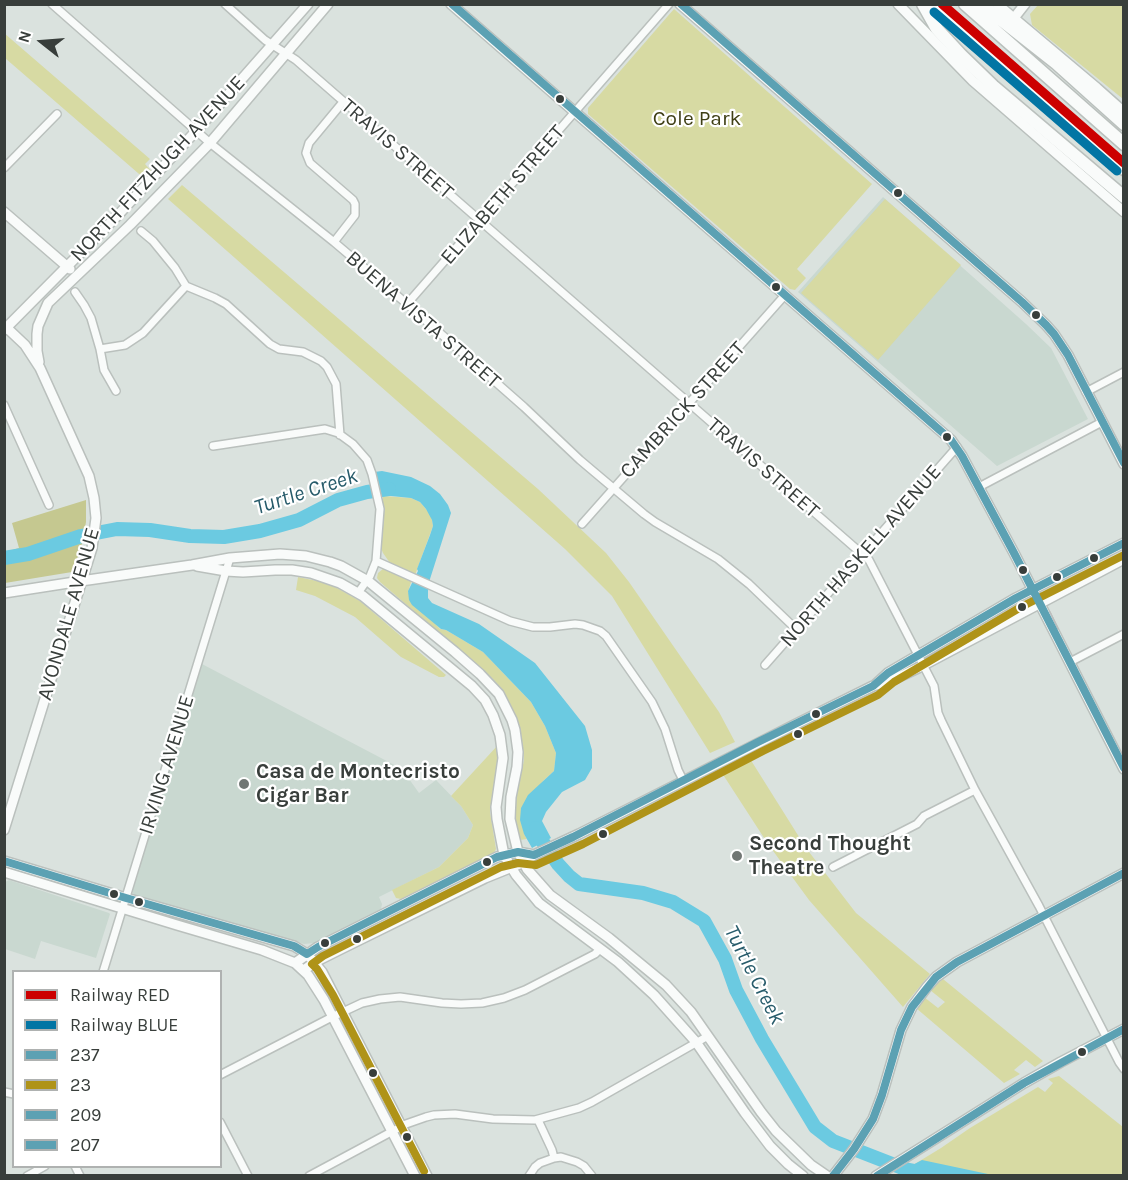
<!DOCTYPE html>
<style>
body{margin:0}
#map{position:relative;width:1128px;height:1180px;overflow:hidden;background:#dae2de;font-family:Karla,sans-serif}
canvas{display:block}
.frame{position:absolute;inset:0;border:6px solid #383e3b;pointer-events:none}
.legend{position:absolute;left:12px;top:970px;width:210px;height:198px;box-sizing:border-box;background:#fff;border:2px solid #afb2b1;margin:0;padding:8px 10px;list-style:none;font-size:18px;color:#383e3b}
.legend li{display:flex;align-items:center;gap:12px;height:30px}
.legend b{width:30px;border:2px solid #afb2b1}
.north{position:absolute;left:12px;top:12px;width:60px;height:60px;-webkit-text-stroke:4px #fff;paint-order:stroke;rotate:287deg;font-size:16px;font-weight:700;line-height:24px;text-align:center;color:#383e3b}
.north::after{content:'';display:block;margin:auto;width:21px;height:27px;background:#383e3b;clip-path:polygon(50% 0,100% 100%,50% 72%,0 100%)}
</style>
<div id="map">
<canvas width="1128" height="1180"></canvas>
<div class="frame"></div>
<ul class="legend">
<li><b style="height:8px;background:#c00"></b>Railway RED</li>
<li><b style="height:8px;background:#0275a4"></b>Railway BLUE</li>
<li><b style="height:8px;background:#5ca1b3"></b>237</li>
<li><b style="height:8px;background:#af9318"></b>23</li>
<li><b style="height:8px;background:#5ca1b3"></b>209</li>
<li><b style="height:8px;background:#5ca1b3"></b>207</li>
</ul>
<div class="north">N</div>
</div>
<script>
const context = document.querySelector('canvas').getContext('2d');
context.lineJoin = 'round';
function fillPath(path, color) { context.fillStyle = color; context.fill(path, 'evenodd'); }
const toPath = rows => new Path2D(rows.map(r => 'M' + r).join(''));
function stroke(path, color, width, dash) { context.strokeStyle = color; context.lineWidth = width; context.lineCap = dash ? 'butt' : 'round'; context.setLineDash(dash || []); context.stroke(path); }
function write(font, color, halo, rows, align = 'center') {
  context.font = font + ' Karla,sans-serif'; context.lineWidth = 4.5; context.setLineDash([]); context.textBaseline = 'middle'; context.strokeStyle = halo; context.fillStyle = color; for (const [text, x, y, turn = 0] of rows) {
    context.save(); context.translate(x, y); context.rotate((+turn || 0) * Math.PI / 180); context.textAlign = isNaN(turn) ? turn : align; if (halo) context.strokeText(text, 0, 0); context.fillText(text, 0, 0); context.restore();
  }
}
const built = toPath([
 [883,197,1026,324,1051,348,1088,419,997,466,798,292],
 [202,664,402,769,419,793,436,780,461,806,473,825,468,838,439,867,379,897,382,904,381,909,314,943,304,944,294,941,135,897,133,893,133,889],
 [9,880,109,913,110,914,96,958,41,941,35,959,5,949,5,882]
]);
const green = toPath([
 [1038,5,1123,5,1123,99,1032,25,1030,14],
 [674,9,872,184,797,269,806,278,795,290,790,289,588,114,588,108],
 [4,33,150,159,145,164,152,172,146,180,5,58],
 [182,185,538,489,606,553,629,582,719,712,735,742,710,753,612,596,565,549,168,199],
 [885,199,961,265,878,360,801,293],
 [383,496,411,498,420,502,431,515,433,526,415,575,390,563,383,553,381,548],
 [384,568,412,579,408,592,440,629,446,630,483,652,531,702,545,726,556,753,554,771,543,781,524,834,527,839,520,840,515,817,515,802,524,760,522,741,517,720,512,708,501,688,492,678,380,582,377,578,378,573],
 [298,577,322,582,337,588,360,601,446,675,444,677,439,677,401,657,355,617,315,596,296,590],
 [498,745,497,770,492,795,490,812,496,849,494,853,401,899,396,898,392,890,439,867,468,838,473,825,461,806,451,796],
 [747,754,806,848,856,913,930,974,903,1007,809,900,768,844,720,770],
 [943,979,1043,1061,1035,1067,1026,1060,1014,1070,1020,1074,1004,1083,916,1008,924,997,938,1008,945,1002,930,990],
 [1059,1076,1123,1127,1123,1175,895,1176,941,1148,970,1128,1038,1087,1045,1092,1053,1083,1048,1079]
]);
const forest = toPath([
 [86,500,86,522,81,548,72,572,5,583,5,552,19,548,12,523]
]);
const water = toPath([
 [382,471,411,477,430,486,440,494,448,505,451,513,430,579,428,591,428,598,432,603,479,624,535,663,585,726,592,750,592,768,585,780,562,792,546,812,542,821,551,838,532,848,524,834,520,820,521,808,528,795,554,771,556,753,545,726,531,702,483,652,446,630,441,629,412,605,409,600,408,591,418,571,417,569,430,535,433,526,432,520,426,509,420,502,411,498,381,495,374,472],
 [922,1160,988,1174,995,1175,897,1175,905,1169]
]);
const river = toPath([
 [4,558,28,554,81,536,117,529,150,530,190,536,224,537,260,531,299,520,338,500,367,492,389,489],
 [536,828,540,838,558,864,569,876,579,884,643,893,673,902,704,921,725,959,736,990,762,1039,815,1127,833,1141,905,1169,939,1176]
]);
const street = toPath([
 [52,4,210,143,334,242,407,304,524,407,580,460,644,514,655,522,718,559,749,584,797,630],
 [225,4,265,40,296,60,869,560,934,686,938,713,941,720,975,790,1039,906,1119,1062,1124,1069],
 [4,168,57,114],
 [141,231,153,241,175,268,186,286,215,298,226,304,270,344,279,349,303,352,321,361,327,367,336,384,340,435],
 [334,242,355,215,355,204,353,200,310,163,306,153,309,143,343,102],
 [75,292,84,305,91,318,100,349,104,370,116,391],
 [407,304,669,4],
 [100,349,125,345,143,333,186,286],
 [1086,392,1124,372],
 [4,405,49,505],
 [213,446,325,429,338,433,353,444,367,460,372,474,380,509,376,561,370,576,358,593],
 [979,487,1102,422],
 [582,524,785,295],
 [376,561,510,621,533,627,550,627,575,624,583,625,600,631,606,636,652,702,665,729,678,770,683,780],
 [1070,662,1124,634],
 [765,665,957,447],
 [833,867,917,824,924,816,975,790],
 [103,972,230,558],
 [220,1075,332,1017,362,1003,380,999,400,997,442,1003,461,1004,482,1003,504,998,525,990,595,954,600,949],
 [4,1092,14,1094],
 [538,1120,552,1150,554,1158],
 [220,1122,248,1176],
 [75,1166,80,1176],
 [27,1176,45,1166],
 [309,1176,406,1124,426,1117,434,1115,455,1114,493,1119,535,1120,579,1108,592,1102,708,1036],
 [529,1176,535,1167,540,1163,554,1158,561,1157,577,1162,584,1166,592,1176]
]);
const secondary = toPath([
 [451,4,951,440,962,456,1014,553,1124,769],
 [680,4,1022,302,1046,325,1054,334,1068,355,1124,464],
 [898,4,973,81,1124,212],
 [997,4,1097,88,1124,112],
 [1014,18,1025,4],
 [4,212,70,269],
 [4,330,119,214,196,131,308,4],
 [39,362,37,351,37,334,38,326,48,303,130,225,210,143,328,4],
 [197,566,226,571,243,572,275,570,292,570,311,573,340,583,363,596,472,686,485,700,493,715,500,735,503,758,496,807,497,819,504,855,516,875,539,903,618,962,654,995,696,1042,745,1113,770,1146,788,1164,803,1176],
 [4,593,81,581,192,565,230,558,280,554,306,556,330,562,341,566,368,581,455,652,480,674,499,694,512,720,515,730,518,752,517,767,511,797,510,819,518,852,527,869,550,895,609,938,666,985,691,1012,761,1112,776,1131,811,1165,827,1176],
 [875,685,888,673,1016,598,1124,543],
 [4,830,92,548,96,518,94,498,89,476,40,368,25,345,7,328],
 [4,861,126,898,294,946,307,954,322,972,427,1176],
 [4,872,177,925,262,950,295,963,308,975,324,1000,415,1176],
 [295,963,318,947,497,857,518,852,534,855],
 [304,970,315,962,341,949,485,878,522,863,534,855,579,834,796,724,873,686,890,681,918,668,1124,559],
 [833,1176,854,1149,873,1119,882,1095,901,1030,912,1007,927,987,936,977,957,962,1124,873],
 [876,1176,1024,1083,1061,1062,1124,1029]
]);
const highway = toPath([
 [923,4,937,29,961,55,993,86,1124,197],
 [935,4,1124,169],
 [965,4,1124,144],
 [981,4,1056,63,1124,124]
]);
const tram = toPath([
 [1050,612,1058,629]
]);
const bus1 = toPath([
 [4,861,126,898,294,946,307,954,318,947,497,857,518,852,534,855,573,837,758,742,873,686,888,673,1016,598,1124,543]
]);
const bus2 = toPath([
 [424,1171,333,995,317,969,312,964,323,956,501,867,518,863,536,865,583,844,763,751,878,695,894,682,1021,607,1124,555]
]);
const bus3 = toPath([
 [452,4,951,440,962,456,1014,553,1124,768],
 [681,4,1022,302,1046,325,1054,334,1068,355,1124,463]
]);
const bus4 = toPath([
 [833,1176,854,1149,873,1119,882,1095,901,1030,912,1007,936,977,957,962,1124,873],
 [877,1176,1024,1083,1124,1029]
]);
const rail1 = toPath([
 [942,4,1124,163]
]);
const rail2 = toPath([
 [934,12,1117,171]
]);
const markers = [
 [560,99,5,"#383e3b"],
 [898,193,5,"#383e3b"],
 [776,287,5,"#383e3b"],
 [1036,315,5,"#383e3b"],
 [947,437,5,"#383e3b"],
 [1094,558,5,"#383e3b"],
 [1023,570,5,"#383e3b"],
 [1057,577,5,"#383e3b"],
 [1022,607,5,"#383e3b"],
 [816,714,5,"#383e3b"],
 [798,734,5,"#383e3b"],
 [244,784,6,"#717774"],
 [603,834,5,"#383e3b"],
 [737,856,6,"#717774"],
 [487,862,5,"#383e3b"],
 [114,894,5,"#383e3b"],
 [139,902,5,"#383e3b"],
 [357,939,5,"#383e3b"],
 [325,943,5,"#383e3b"],
 [1082,1052,5,"#383e3b"],
 [373,1073,5,"#383e3b"],
 [407,1137,5,"#383e3b"]
];
const parkNames = [
 ["Cole Park",697,119]
];
const streetNames = [
 ["TRAVIS STREET",397,149,41],
 ["NORTH FITZHUGH AVENUE",158,169,-47],
 ["ELIZABETH STREET",503,195,-49],
 ["BUENA VISTA STREET",423,320,41],
 ["CAMBRICK STREET",683,410,-48],
 ["TRAVIS STREET",763,468,41],
 ["NORTH HASKELL AVENUE",861,556,-49],
 ["AVONDALE AVENUE",69,614,-74],
 ["IRVING AVENUE",167,765,-73]
];
const poiNames = [
 ["Casa de Montecristo",256,772],
 ["Cigar Bar",256,796],
 ["Second Thought",749,844],
 ["Theatre",749,868]
];
const waterNames = [
 ["Turtle Creek",306,492,-18],
 ["Turtle Creek",754,975,63]
];
fillPath(built, '#c9d8d0');
fillPath(green, '#d7daa3');
fillPath(forest, '#c5c890');
fillPath(water, '#6bcae1');
stroke(river, '#6bcae1', 14);
stroke(street, '#bac0bd', 10);
stroke(secondary, '#bac0bd', 12);
stroke(highway, '#bac0bd', 15);
stroke(street, '#f9fbfa', 7);
stroke(secondary, '#f9fbfa', 9);
stroke(highway, '#f9fbfa', 12);
stroke(tram, '#bdbebe', 1.5);
stroke(bus1, '#5ca1b3', 8);
stroke(bus2, '#af9318', 8);
stroke(bus3, '#5ca1b3', 8);
stroke(bus4, '#5ca1b3', 8);
stroke(rail1, '#c00', 9);
stroke(rail2, '#0275a4', 9);
for (const [x, y, r, color] of markers) { const dot = new Path2D(); dot.arc(x, y, r, 0, 2 * Math.PI); context.fillStyle = color; context.fill(dot); stroke(dot, '#fff', 2); }
write('21px', '#3f3f15', '#fff', parkNames);
write('21px', '#383e3b', '#fff', streetNames);
write('bold 21px', '#383e3b', '#fff', poiNames, 'left');
write('italic 22px', '#285c6b', '#fff', waterNames);
</script>
